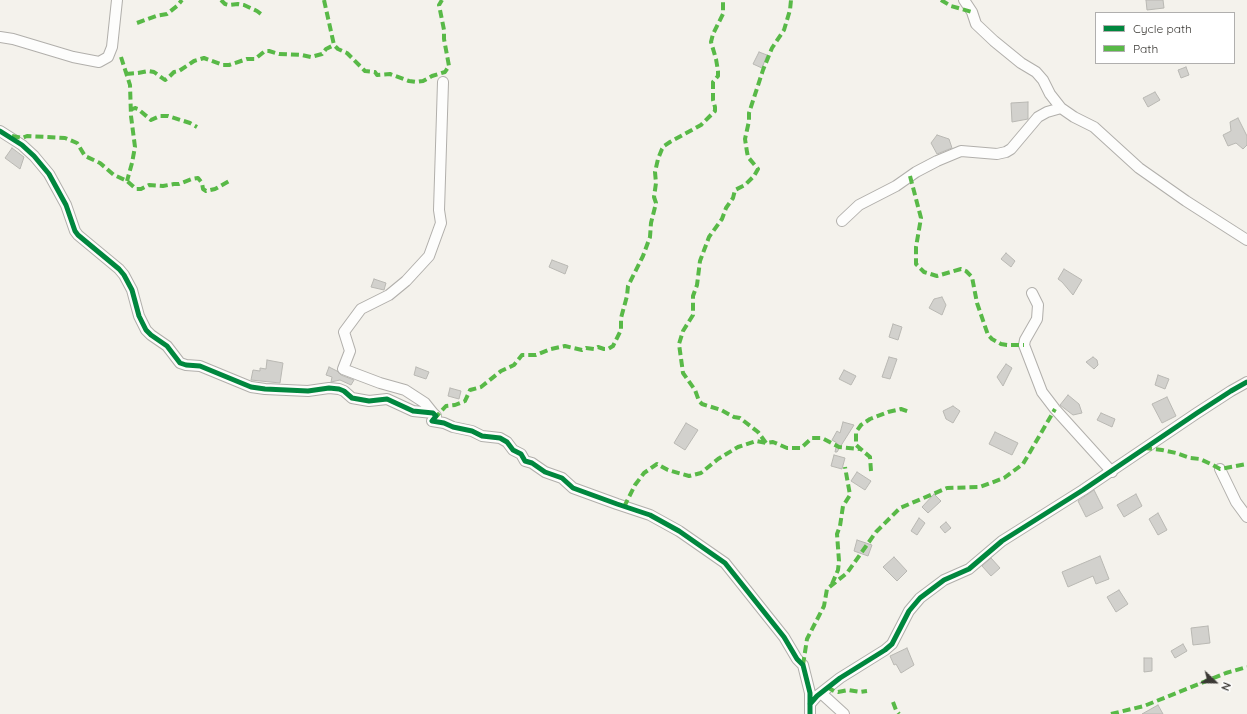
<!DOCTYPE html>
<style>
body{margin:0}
#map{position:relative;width:1247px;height:714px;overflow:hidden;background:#f4f2ec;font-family:Quicksand,sans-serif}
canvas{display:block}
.legend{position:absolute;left:1095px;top:12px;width:140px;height:52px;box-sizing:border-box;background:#fff;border:1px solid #b0afae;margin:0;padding:5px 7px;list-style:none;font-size:12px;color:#3a3834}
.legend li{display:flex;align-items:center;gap:8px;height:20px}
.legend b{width:20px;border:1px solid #b0afae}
.north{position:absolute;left:1195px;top:662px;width:40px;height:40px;-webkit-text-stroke:3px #fff;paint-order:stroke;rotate:112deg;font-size:11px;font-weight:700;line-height:16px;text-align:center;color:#3a3834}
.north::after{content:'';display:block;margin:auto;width:14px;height:18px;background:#3a3834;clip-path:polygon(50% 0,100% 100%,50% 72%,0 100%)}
</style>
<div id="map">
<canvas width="1247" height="714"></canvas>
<ul class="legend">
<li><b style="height:5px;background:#00873e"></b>Cycle path</li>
<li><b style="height:5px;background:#58b947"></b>Path</li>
</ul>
<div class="north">N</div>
</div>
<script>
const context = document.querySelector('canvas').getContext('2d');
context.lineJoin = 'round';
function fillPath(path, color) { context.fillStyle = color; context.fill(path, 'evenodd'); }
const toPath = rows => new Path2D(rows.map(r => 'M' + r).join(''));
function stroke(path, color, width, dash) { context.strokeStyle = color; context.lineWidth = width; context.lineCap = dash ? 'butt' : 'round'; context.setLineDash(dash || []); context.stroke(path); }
const building = toPath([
 [1146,0,1163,0,1164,8,1147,10,1146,0],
 [759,52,767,55,762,68,753,64,759,52],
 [1186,67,1189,75,1181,78,1178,70,1186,67],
 [1155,92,1160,100,1148,107,1143,98,1155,92],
 [1028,102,1028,119,1012,122,1011,103,1028,102],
 [1238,118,1247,136,1247,145,1243,149,1236,143,1228,146,1223,135,1231,131,1230,122,1238,118],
 [937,135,949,139,952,148,937,154,931,143,937,135],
 [12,148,24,157,20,169,5,158,12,148],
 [1006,253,1015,261,1011,267,1001,259,1006,253],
 [552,260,568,266,565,274,549,267,552,260],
 [1064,269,1082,280,1073,295,1062,282,1058,279,1064,269],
 [374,279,386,283,384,290,371,287,374,279],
 [942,297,946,305,942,315,929,308,934,299,942,297],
 [893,324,902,327,898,340,889,337,893,324],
 [889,357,897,359,890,379,882,377,889,357],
 [1093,357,1097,360,1098,365,1094,369,1086,362,1093,357],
 [267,360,283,363,280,383,251,380,253,370,260,371,260,368,266,369,267,360],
 [1006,364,1012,368,1003,386,997,377,1006,364],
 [329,367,337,371,341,375,354,380,351,385,340,380,331,382,332,377,326,375,329,367],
 [416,367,429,372,426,379,414,375,416,367],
 [844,370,856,376,851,385,839,379,844,370],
 [1158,375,1169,379,1165,389,1155,385,1158,375],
 [450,388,461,391,459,399,448,396,450,388],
 [1068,395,1079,404,1082,413,1073,415,1060,405,1068,395],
 [1167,397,1176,416,1162,423,1152,404,1167,397],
 [953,406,960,411,953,423,946,419,943,411,953,406],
 [1101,413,1115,419,1112,427,1097,420,1101,413],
 [843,422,854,425,837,452,835,452,837,443,832,440,837,431,840,433,843,422],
 [686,423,698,430,685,450,674,443,686,423],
 [995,432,1018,443,1012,455,989,444,995,432],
 [834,455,845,458,842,469,831,466,834,455],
 [857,472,871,481,865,490,851,481,857,472],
 [1094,490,1103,508,1086,517,1078,501,1094,490],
 [934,494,941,501,928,513,922,507,934,494],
 [1136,494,1142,506,1124,517,1117,505,1136,494],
 [1158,513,1167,530,1158,535,1149,519,1158,513],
 [919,518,925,523,917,535,911,531,919,518],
 [946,522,951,528,945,533,940,527,946,522],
 [857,540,872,545,868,556,854,551,857,540],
 [1100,556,1109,579,1096,584,1093,576,1068,587,1062,572,1100,556],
 [894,557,907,571,897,581,883,567,894,557],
 [991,558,1000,568,991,576,982,566,991,558],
 [1119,590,1128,604,1116,612,1107,597,1119,590],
 [1208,626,1210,643,1193,645,1191,628,1208,626],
 [1183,644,1187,651,1175,658,1171,651,1183,644],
 [907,648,914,665,901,673,896,664,894,665,890,656,907,648],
 [1144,658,1152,658,1152,671,1144,672,1144,658],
 [1158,705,1163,714,1142,714,1158,705]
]);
const street = toPath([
 [964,0,972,12,976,24,994,41,1021,63,1036,72,1043,80,1050,94,1061,108,1074,117,1094,127,1139,168,1186,201,1247,240],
 [0,37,13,39,73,57,99,62,108,57,112,47,117,0],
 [0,131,22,145,34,156,49,174,66,205,75,231,78,235,119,269,124,275,132,290,139,316,146,330,151,335,167,346,180,363,186,365,200,366,251,387,265,389,308,391,329,388,339,389,344,391,352,398,369,401,387,399,413,411,433,413,436,416,432,421,444,423,453,427,472,431,482,436,500,438,507,442,513,450,521,454,525,461,532,463,545,472,562,478,573,488,617,504,650,515,679,531,725,563,784,637,797,659,803,665,810,693,810,714],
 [842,221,859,205,896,186,916,172,937,161,961,151,997,154,1006,152,1011,149,1038,117,1047,112,1061,108],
 [1032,293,1038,305,1037,319,1025,340,1024,345,1042,392,1055,409,1112,472],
 [433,413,425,403,405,390,380,383,343,369,350,351,344,332,361,309,389,295,406,281,429,256,441,223,439,210,443,82],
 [1220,469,1236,502,1247,517],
 [821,693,844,714],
 [810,704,817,696,840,678,885,650,892,644,909,611,920,598,944,580,969,569,1002,541,1083,490,1197,413,1231,391,1247,382]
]);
const quiet = toPath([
 [221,0,225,4,229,5,238,4,244,5,257,11,261,14],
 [324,0,334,45,338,49,347,53,365,71,375,72,377,75,390,74,409,81,416,82,423,81,432,76,445,72,449,66,444,39,444,30,439,5,442,0],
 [941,0,951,6,972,12],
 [137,23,156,16,167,14,177,6,182,0],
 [121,57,130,85,131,116,135,147,132,163,127,181],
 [126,74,138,73,148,71,154,72,165,80,168,78,174,72,179,71,194,61,204,58,223,65,229,65,247,59,255,59,265,51,269,51,279,54,302,55,311,57,322,54,326,49,334,45],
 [130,110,135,108,138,109,151,120,160,116,168,116,190,123,197,127],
 [12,136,22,138,27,136,65,138,77,143,85,156,100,163,114,175,127,181,136,189,141,189,149,185,163,186,174,184,179,184,192,179,198,178,202,183,203,189,206,191,215,189,231,180],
 [910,176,921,218,916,247,916,264,924,272,937,276,961,269,966,271,972,277,977,303,988,335,992,339,1001,344,1007,345,1024,345],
 [434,419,446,406,455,405,465,401,470,390,481,387,501,371,514,365,522,355,536,355,551,349,565,346,582,350,586,348,594,349,598,347,604,349,608,349,613,346,621,330,621,318,627,296,628,286,643,256,650,237,651,223,656,203,654,197,656,183,655,172,658,159,662,149,664,146,670,142,701,125,715,111,715,107,713,100,713,82,718,76,718,71,716,59,711,42,713,34,723,14,723,0],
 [766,443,758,432,740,418,734,417,721,410,702,404,699,401,695,390,683,373,679,344,683,331,693,315,693,296,697,285,700,261,709,237,722,219,726,208,733,198,735,190,745,185,754,176,758,169,748,157,747,152,745,139,749,121,749,113,763,70,772,48,784,30,790,10,791,0],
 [1144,448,1162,450,1176,453,1190,458,1200,459,1213,465,1220,469,1247,464],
 [871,471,870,457,856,445,856,432,861,425,870,419,888,412,901,409,910,412],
 [624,507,635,485,644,473,657,464,668,470,689,476,701,473,718,459,738,447,756,441,766,443,773,442,787,448,801,448,812,438,822,438,839,447,860,449],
 [832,584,838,570,839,561,837,534,840,526,843,506,850,495,845,467],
 [803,665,807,639,824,606,827,589,847,573,876,532,900,508,947,488,980,487,1004,478,1023,464,1055,409],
 [827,687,834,691,838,692,848,690,860,692,867,691],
 [893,702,896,710,899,714],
 [1111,714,1144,706,1226,673,1247,667]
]);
const cycleway = toPath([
 [0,131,22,145,34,156,49,174,66,205,75,231,78,235,119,269,124,275,132,290,139,316,146,330,151,335,167,346,180,363,186,365,200,366,251,387,265,389,308,391,329,388,339,389,344,391,352,398,369,401,387,399,413,411,433,413,436,416,432,421,444,423,453,427,472,431,482,436,500,438,507,442,513,450,521,454,525,461,532,463,545,472,562,478,573,488,617,504,650,515,679,531,725,563,784,637,797,659,803,665,810,693,810,714],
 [810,704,817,696,840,678,885,650,892,644,909,611,920,598,944,580,969,569,1002,541,1083,490,1197,413,1231,391,1247,382]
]);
fillPath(building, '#d2d1cd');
stroke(building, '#b9b8b3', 1);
stroke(street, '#b1afab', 12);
stroke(street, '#fdfdfc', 10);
stroke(quiet, '#58b947', 4, [8, 4]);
stroke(cycleway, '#00873e', 5);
</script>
